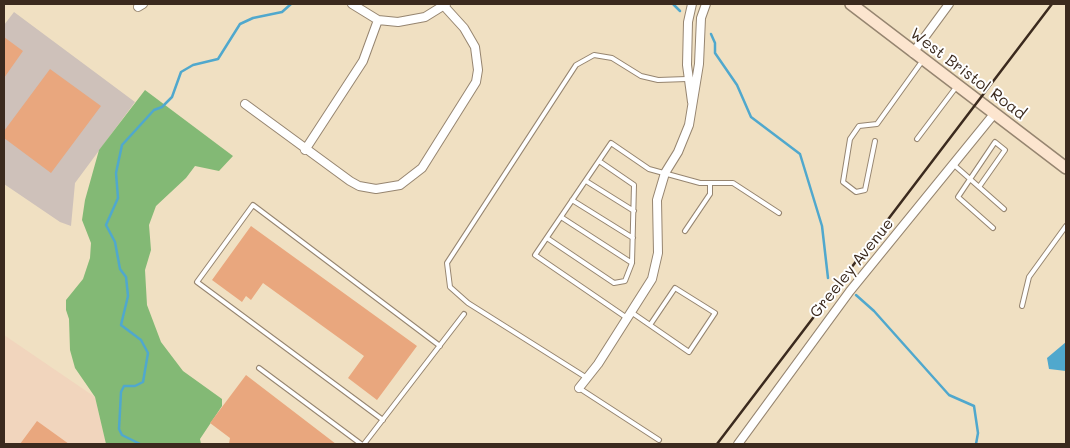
<!DOCTYPE html>
<style>
body{margin:0}
#map{position:relative;width:1070px;height:448px;overflow:hidden;background:#f0e0c2;font-family:Mali,sans-serif}
canvas{display:block}
.frame{position:absolute;inset:0;border:5px solid #3b2a1e;pointer-events:none}
</style>
<div id="map">
<canvas width="1070" height="448"></canvas>
<div class="frame"></div>
</div>
<script>
const context = document.querySelector('canvas').getContext('2d');
context.lineJoin = 'round';
function fillPath(path, color) { context.fillStyle = color; context.fill(path, 'evenodd'); }
const toPath = rows => new Path2D(rows.map(r => 'M' + r).join(''));
function stroke(path, color, width, dash) { context.strokeStyle = color; context.lineWidth = width; context.lineCap = dash ? 'butt' : 'round'; context.setLineDash(dash || []); context.stroke(path); }
function write(font, color, halo, rows, align = 'center') {
  context.font = font + ' Mali,sans-serif'; context.lineWidth = 4; context.setLineDash([]); context.textBaseline = 'middle'; context.strokeStyle = halo; context.fillStyle = color; for (const [text, x, y, turn = 0] of rows) {
    context.save(); context.translate(x, y); context.rotate((+turn || 0) * Math.PI / 180); context.textAlign = isNaN(turn) ? turn : align; if (halo) context.strokeText(text, 0, 0); context.fillText(text, 0, 0); context.restore();
  }
}
const built = toPath([
 [4,335,95,397,106,444,4,444]
]);
const industrial = toPath([
 [14,12,135,102,75,183,71,226,60,222,4,184,4,25]
]);
const forest = toPath([
 [145,90,233,156,219,171,195,166,186,178,156,206,149,225,151,250,145,270,147,305,161,342,183,371,222,399,222,406,200,439,201,444,106,444,95,397,75,368,70,350,69,319,66,310,66,300,83,279,90,258,91,243,82,220,85,200,99,150]
]);
const water = toPath([
 [1066,342,1066,371,1049,369,1047,358]
]);
const stream = toPath([
 [673,4,680,11],
 [711,34,715,43,715,53,737,85,751,117,800,154,822,226,828,278],
 [856,295,874,311,949,395,974,406,978,433,976,444],
 [140,444,122,435,119,429,121,392,124,386,135,386,143,382,148,353,141,340,121,325,128,296,126,277,120,269,115,242,106,225,118,198,116,173,122,145,154,110,162,107,172,97,181,72,193,65,218,59,240,24,253,18,282,12,291,4]
]);
const building = toPath([
 [4,37,23,51,4,78],
 [50,69,101,106,51,173,4,138,4,131],
 [251,226,417,346,377,400,348,378,364,356,263,283,251,300,246,296,242,302,212,280],
 [246,375,336,444,229,444,230,438,210,423],
 [37,421,69,444,20,444]
]);
const service = toPath([
 [917,139,957,86],
 [875,141,865,190,856,192,843,182,850,139,859,126,877,124,923,60],
 [953,164,1004,209],
 [586,181,634,211],
 [979,187,1005,150,995,142,958,197,993,228],
 [572,200,633,238],
 [561,217,632,263],
 [685,231,710,194,710,183],
 [547,238,614,283,625,281,632,263,634,185,599,161],
 [1022,306,1029,277,1066,226],
 [631,312,689,352,715,313,675,288,650,325],
 [627,318,535,255,611,143,649,169,700,183,733,183,779,213],
 [259,368,361,444],
 [587,378,468,303,450,287,447,263,576,65,594,55,612,58,641,76,658,80,687,79],
 [579,388,659,440],
 [383,420,197,282,253,205,440,346],
 [364,444,464,314]
]);
const minor = toPath([
 [352,4,378,20,398,22,425,17,446,4],
 [138,7,143,4],
 [913,53,949,4],
 [692,102,687,65,688,22,692,4],
 [245,104,350,181,359,186,376,189,400,185,422,168,476,82,478,70,475,47,464,28,444,6],
 [305,150,363,61,378,20],
 [579,388,598,364,652,279,658,253,657,200,665,173,678,152,689,125,699,64,701,18,706,4],
 [738,444,850,291,994,114]
]);
const secondary = toPath([
 [851,4,1066,168]
]);
const rail = toPath([
 [717,444,1052,4]
]);
const streetNames = [
 ["West Bristol Road",968,74,37],
 ["Greeley Avenue",852,268,-51]
];
fillPath(built, '#f1d5bd');
fillPath(industrial, '#cec1ba');
fillPath(forest, '#83b975');
fillPath(water, '#50a8cd');
stroke(stream, '#50a8cd', 2.5);
fillPath(building, '#e9a77e');
stroke(service, '#968570', 6);
stroke(minor, '#968570', 10);
stroke(secondary, '#968570', 14);
stroke(service, '#fff', 4);
stroke(minor, '#fff', 8);
stroke(secondary, '#fce5cf', 11);
stroke(rail, '#3b2a1e', 2.5);
write('16px', '#3b2a1e', '#fff', streetNames);
</script>
